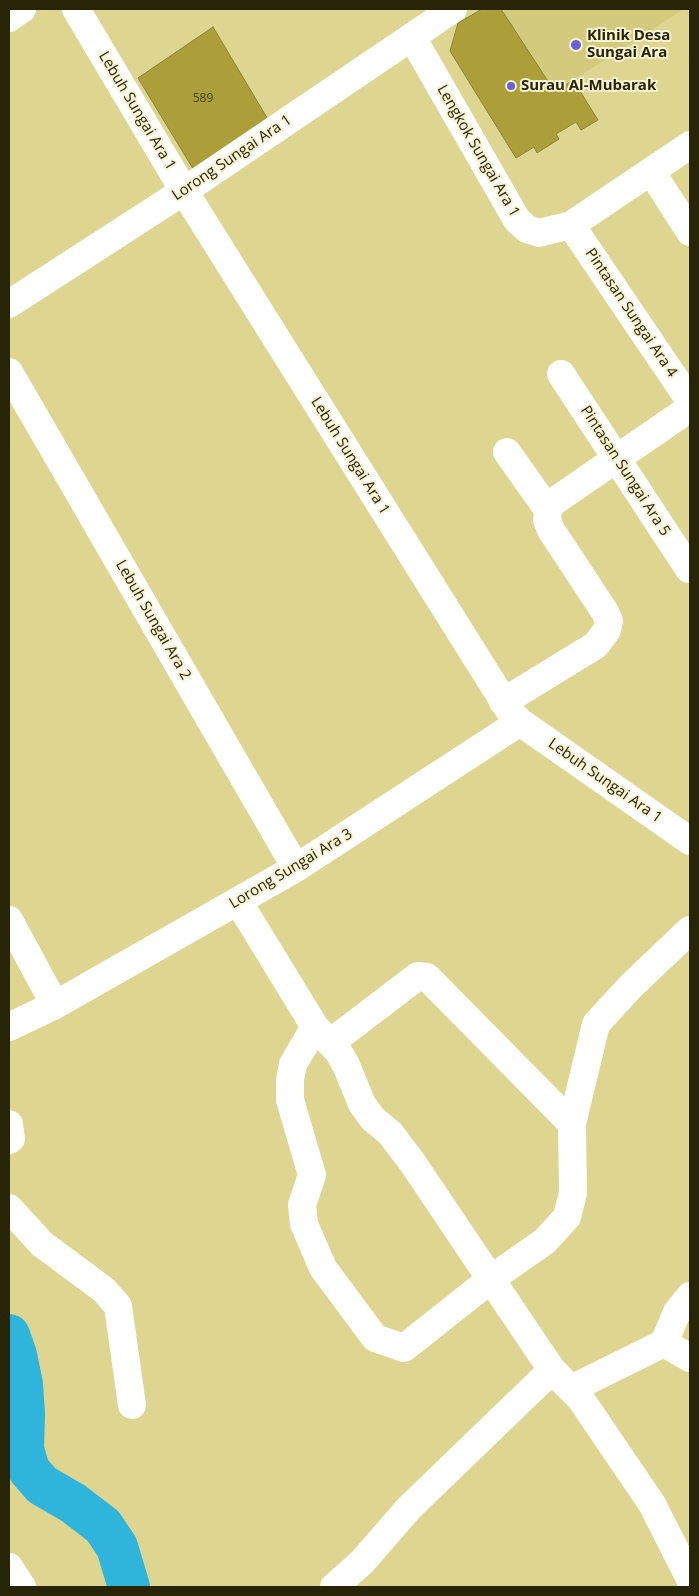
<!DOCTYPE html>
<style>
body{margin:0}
#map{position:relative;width:699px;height:1596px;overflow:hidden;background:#ddd590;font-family:"Open Sans",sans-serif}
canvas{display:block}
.frame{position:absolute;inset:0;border:10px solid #282407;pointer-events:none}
</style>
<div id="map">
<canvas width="699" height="1596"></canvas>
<div class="frame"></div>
</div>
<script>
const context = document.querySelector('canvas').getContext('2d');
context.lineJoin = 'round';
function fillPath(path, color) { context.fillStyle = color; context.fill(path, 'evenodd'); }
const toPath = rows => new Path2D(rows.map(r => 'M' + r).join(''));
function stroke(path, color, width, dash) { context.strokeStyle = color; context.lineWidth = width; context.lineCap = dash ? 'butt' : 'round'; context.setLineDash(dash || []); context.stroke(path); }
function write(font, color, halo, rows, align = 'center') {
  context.font = font + ' "Open Sans",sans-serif'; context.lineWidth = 4; context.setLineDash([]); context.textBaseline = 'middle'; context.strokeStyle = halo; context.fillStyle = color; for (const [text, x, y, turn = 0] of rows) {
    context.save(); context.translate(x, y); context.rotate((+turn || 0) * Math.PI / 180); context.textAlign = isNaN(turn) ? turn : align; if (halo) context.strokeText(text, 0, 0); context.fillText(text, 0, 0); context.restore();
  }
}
const built = toPath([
 [501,9,681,9,682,10,555,92]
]);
const river = toPath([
 [9,1335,16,1355,22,1384,24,1414,23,1449,29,1470,42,1485,73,1503,103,1526,117,1547,129,1587]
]);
const building = toPath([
 [482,9,501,9,555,92,573,80,598,120,581,130,576,122,556,134,559,139,537,153,534,147,516,158,450,51,458,23,482,9],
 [213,27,269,121,195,172,138,78,213,27]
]);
const minor = toPath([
 [76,9,184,191,511,713,520,722,690,841],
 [9,18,22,9],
 [412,37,517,220,527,229,539,233,571,225,690,145],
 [651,171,690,232],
 [571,225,690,401],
 [9,304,184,191,453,9],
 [9,372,296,868],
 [561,374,689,569],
 [507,452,548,510],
 [503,702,596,645,607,630,609,621,605,612,551,530,547,520,548,510,552,503,690,408],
 [238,901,315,1027,338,1051,346,1065,362,1104,373,1119,390,1133,412,1162,552,1370,580,1398,652,1504,690,1579],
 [9,920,55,1005],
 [9,1027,55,1005,296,868,520,722],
 [315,1027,293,1064,290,1080,290,1100,312,1175,302,1205,304,1224,323,1268,375,1338,404,1348,491,1279,545,1241,567,1217,573,1193,572,1124,596,1024,631,986,690,930],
 [330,1043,418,976,427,977,572,1124],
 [9,1124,11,1139,9,1140],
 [9,1208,42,1244,104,1290,118,1306,132,1405],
 [664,1343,690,1358],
 [571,1389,664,1343,677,1312,690,1296],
 [9,1567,22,1587],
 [334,1587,362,1562,409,1508,552,1370]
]);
const markers = [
 [576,45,6,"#6961db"],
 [511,86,5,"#6961db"]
];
const numberNames = [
 ["589",203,99]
];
const poiNames = [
 ["Klinik Desa",587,36],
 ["Sungai Ara",587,53],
 ["Surau Al-Mubarak",521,86]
];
const streetNames = [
 ["Lebuh Sungai Ara 1",137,111,59],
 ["Lengkok Sungai Ara 1",478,151,60],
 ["Lorong Sungai Ara 1",232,158,-34],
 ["Pintasan Sungai Ara 4",631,313,56],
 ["Lebuh Sungai Ara 1",350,456,58],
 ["Pintasan Sungai Ara 5",625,471,57],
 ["Lebuh Sungai Ara 2",153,620,60],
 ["Lebuh Sungai Ara 1",605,781,35],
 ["Lorong Sungai Ara 3",291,869,-31]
];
fillPath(built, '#d4ca7d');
stroke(river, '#2fb5db', 42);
fillPath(building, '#ac9f39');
stroke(building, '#8b823f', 1);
stroke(minor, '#fff', 28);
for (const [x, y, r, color] of markers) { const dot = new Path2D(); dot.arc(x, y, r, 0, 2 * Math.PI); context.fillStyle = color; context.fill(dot); stroke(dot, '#f8f4d3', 2); }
write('12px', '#494314', null, numberNames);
write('bold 15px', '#282407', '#f8f4d3', poiNames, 'left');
write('15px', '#282407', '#f8f4d3', streetNames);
</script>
